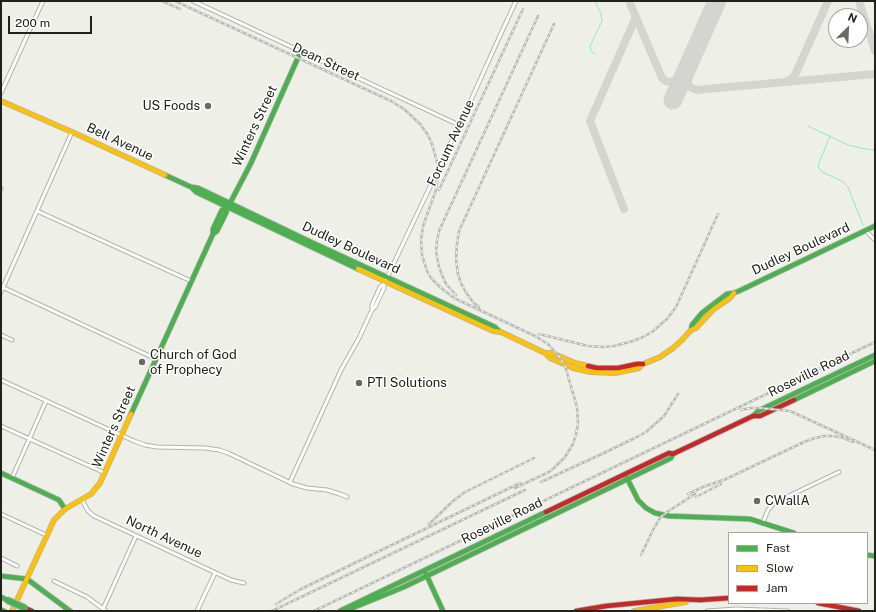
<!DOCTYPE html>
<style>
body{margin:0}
#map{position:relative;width:876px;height:612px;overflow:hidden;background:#eef0e8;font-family:"Public Sans",sans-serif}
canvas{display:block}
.frame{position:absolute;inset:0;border:2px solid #21221c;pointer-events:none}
.legend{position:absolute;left:728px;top:532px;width:140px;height:72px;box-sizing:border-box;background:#fff;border:1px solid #a6a7a4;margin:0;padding:5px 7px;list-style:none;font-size:12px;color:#21221c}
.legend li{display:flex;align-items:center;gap:8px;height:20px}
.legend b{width:20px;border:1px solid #a6a7a4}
.north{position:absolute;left:828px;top:8px;width:40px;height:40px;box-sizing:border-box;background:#fff;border:1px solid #a6a7a4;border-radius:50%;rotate:24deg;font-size:11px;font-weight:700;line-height:16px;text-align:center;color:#21221c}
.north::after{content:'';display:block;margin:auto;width:14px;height:18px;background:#696a63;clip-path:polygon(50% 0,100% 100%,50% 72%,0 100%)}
.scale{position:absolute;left:8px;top:16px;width:84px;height:18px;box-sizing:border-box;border:2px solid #21221c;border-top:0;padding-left:5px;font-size:12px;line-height:14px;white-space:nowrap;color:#21221c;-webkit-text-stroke:3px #fff;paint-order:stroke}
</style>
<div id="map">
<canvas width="876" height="612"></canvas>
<div class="frame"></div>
<ul class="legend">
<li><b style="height:5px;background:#4caf50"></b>Fast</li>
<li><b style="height:5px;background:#ffc107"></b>Slow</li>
<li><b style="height:5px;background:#c62828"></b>Jam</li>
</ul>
<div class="north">N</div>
<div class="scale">200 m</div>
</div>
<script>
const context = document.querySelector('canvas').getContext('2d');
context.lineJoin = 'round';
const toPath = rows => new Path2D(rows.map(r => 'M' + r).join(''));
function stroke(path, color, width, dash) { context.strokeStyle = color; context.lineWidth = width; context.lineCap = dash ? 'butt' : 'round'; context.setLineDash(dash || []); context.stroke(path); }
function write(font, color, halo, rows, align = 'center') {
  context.font = font + ' "Public Sans",sans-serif'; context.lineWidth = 3; context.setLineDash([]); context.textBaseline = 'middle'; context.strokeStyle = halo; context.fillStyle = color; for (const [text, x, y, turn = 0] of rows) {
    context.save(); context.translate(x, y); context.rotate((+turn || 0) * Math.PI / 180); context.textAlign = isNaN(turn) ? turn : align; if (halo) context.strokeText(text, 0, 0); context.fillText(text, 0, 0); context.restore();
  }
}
const stream = toPath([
 [594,1,595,2,601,13,602,21,590,46,591,51,595,54],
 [808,126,848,145,866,149,875,150],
 [830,136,819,163,818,167,822,172,842,181,848,187,863,225]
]);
const taxiway = toPath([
 [629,1,662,78,666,81,671,82,683,77],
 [859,1,875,51],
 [685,75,687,82,690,87,696,90,875,74],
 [787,81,790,80,795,75,828,1],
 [624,209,590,121,636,17]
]);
const runway = toPath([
 [673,100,717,1]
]);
const street = toPath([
 [193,1,459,125],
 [1,93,43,1],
 [1,189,1,188],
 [37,211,191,281],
 [866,231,875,240],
 [2,287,156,359],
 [1,292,72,132],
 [372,310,372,305,380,287,384,284],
 [1,335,12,340],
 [1,380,134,441,145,445,157,447,205,448,219,450,228,453,293,484,307,488,327,490,340,494,347,497],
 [1,426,105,473],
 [12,478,46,401],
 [290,482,341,370,359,338,372,310,375,307,384,288,384,284,471,100,498,40,516,1],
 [82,500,88,511,94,516,231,580,244,583],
 [1,514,46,535],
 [763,522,768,510,774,503,839,472],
 [1,558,17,566],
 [54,581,87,597,106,611],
 [103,609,136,536],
 [197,611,215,573],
 [707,611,736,609,788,611]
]);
const fast = toPath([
 [165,175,191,187,196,192,358,269],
 [191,187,198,188,313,243,495,327,500,332],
 [213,234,217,231,226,213,227,209,251,163,301,51],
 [691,330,692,325,702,313,727,294,734,293,739,291,875,226],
 [794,400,875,361],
 [131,414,213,234,213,229,222,210,227,209],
 [753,416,758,411,875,355],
 [1,473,59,500,65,509],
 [627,478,638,500,646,508,655,513,669,516,750,519,794,533],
 [867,555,875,556],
 [426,574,443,611],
 [1,576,27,579,70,611],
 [1,597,7,600],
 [1,610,4,611],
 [340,611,546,512],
 [345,611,404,587,667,460,671,458,673,454,675,453]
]);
const slow = toPath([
 [1,101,72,132,165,175],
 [358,269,493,331,501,332,545,353,552,353,575,363,588,366],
 [545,353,550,358,573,368,590,372,615,373,639,368,643,364,660,357,673,348,682,340,691,330,696,328,714,309,730,298,734,293],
 [12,611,54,520,65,509,91,494,100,483,131,414],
 [634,611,686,602]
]);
const jam = toPath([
 [588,366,597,368,618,368,637,364,643,364],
 [675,453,753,416,760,416,794,400],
 [546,512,669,453,673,454],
 [699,600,729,598],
 [818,603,859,611],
 [25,608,32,611],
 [576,611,606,606,677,599,702,600]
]);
const rail = toPath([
 [162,1,180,9],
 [175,1,391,101,404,109,420,124,428,135,432,144,437,162,438,174,436,190,423,226,421,240,422,255,427,271,431,278,440,287,454,298,535,336,548,344,558,355,565,366,577,407,578,424,576,434,573,444,565,457,554,468,549,472,515,488],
 [439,190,523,9],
 [456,295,446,284,442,275,439,267,436,251,437,241,439,231,538,16],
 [479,307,473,302,465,291,461,283,458,274,456,259,457,244,459,231,554,24],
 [539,334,588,346,603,347,614,346,633,341,643,337,652,332,667,319,676,307,718,214],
 [741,410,750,408,760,408,790,411,875,450],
 [541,482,606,452,635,438,646,432,664,416,678,394],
 [688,494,703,487,726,479,804,442,815,438,824,436,833,436,844,438,853,442],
 [696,497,721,484],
 [429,524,453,501,465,492,534,458],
 [641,555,654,528,660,518,667,512,695,494],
 [276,604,301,589,520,483],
 [272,611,525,490],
 [314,611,875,342]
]);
const fastBridge = toPath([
 [7,600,25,608]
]);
const markers = [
 [208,106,4,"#696a63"],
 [142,362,4,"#696a63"],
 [359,383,4,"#696a63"],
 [757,501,4,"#696a63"]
];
const streetNames = [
 ["Dean Street",326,62,25],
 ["Winters Street",255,126,-65],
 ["Bell Avenue",120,142,25],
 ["Forcum Avenue",451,143,-65],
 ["Dudley Boulevard",351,248,25],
 ["Dudley Boulevard",801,249,-25],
 ["Roseville Road",809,374,-26],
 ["Winters Street",114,427,-66],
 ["Roseville Road",502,521,-26],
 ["North Avenue",164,537,25]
];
const poiNames = [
 ["US Foods",200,106,"right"],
 ["Church of God",150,355],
 ["of Prophecy",150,370],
 ["PTI Solutions",367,383],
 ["CWallA",765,501]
];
stroke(stream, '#87e9d0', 1);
stroke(taxiway, '#d4d5d0', 8);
stroke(runway, '#d4d5d0', 19);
stroke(street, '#b3b4ae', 5);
stroke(fast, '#b3b4ae', 6);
stroke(slow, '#b3b4ae', 6);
stroke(jam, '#b3b4ae', 6);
stroke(street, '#fcfdfc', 3);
stroke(fast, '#4caf50', 4.5);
stroke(slow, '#ffc107', 4.5);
stroke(jam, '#c62828', 4.5);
stroke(rail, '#b9bab8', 2.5);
stroke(rail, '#fff', 1, [3]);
stroke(fastBridge, '#b3b4ae', 8, []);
stroke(fastBridge, '#4caf50', 6);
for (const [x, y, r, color] of markers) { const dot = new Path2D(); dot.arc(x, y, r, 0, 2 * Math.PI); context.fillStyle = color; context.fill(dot); stroke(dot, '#fff', 1.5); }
write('13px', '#21221c', '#fff', streetNames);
write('13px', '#21221c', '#fff', poiNames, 'left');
</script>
